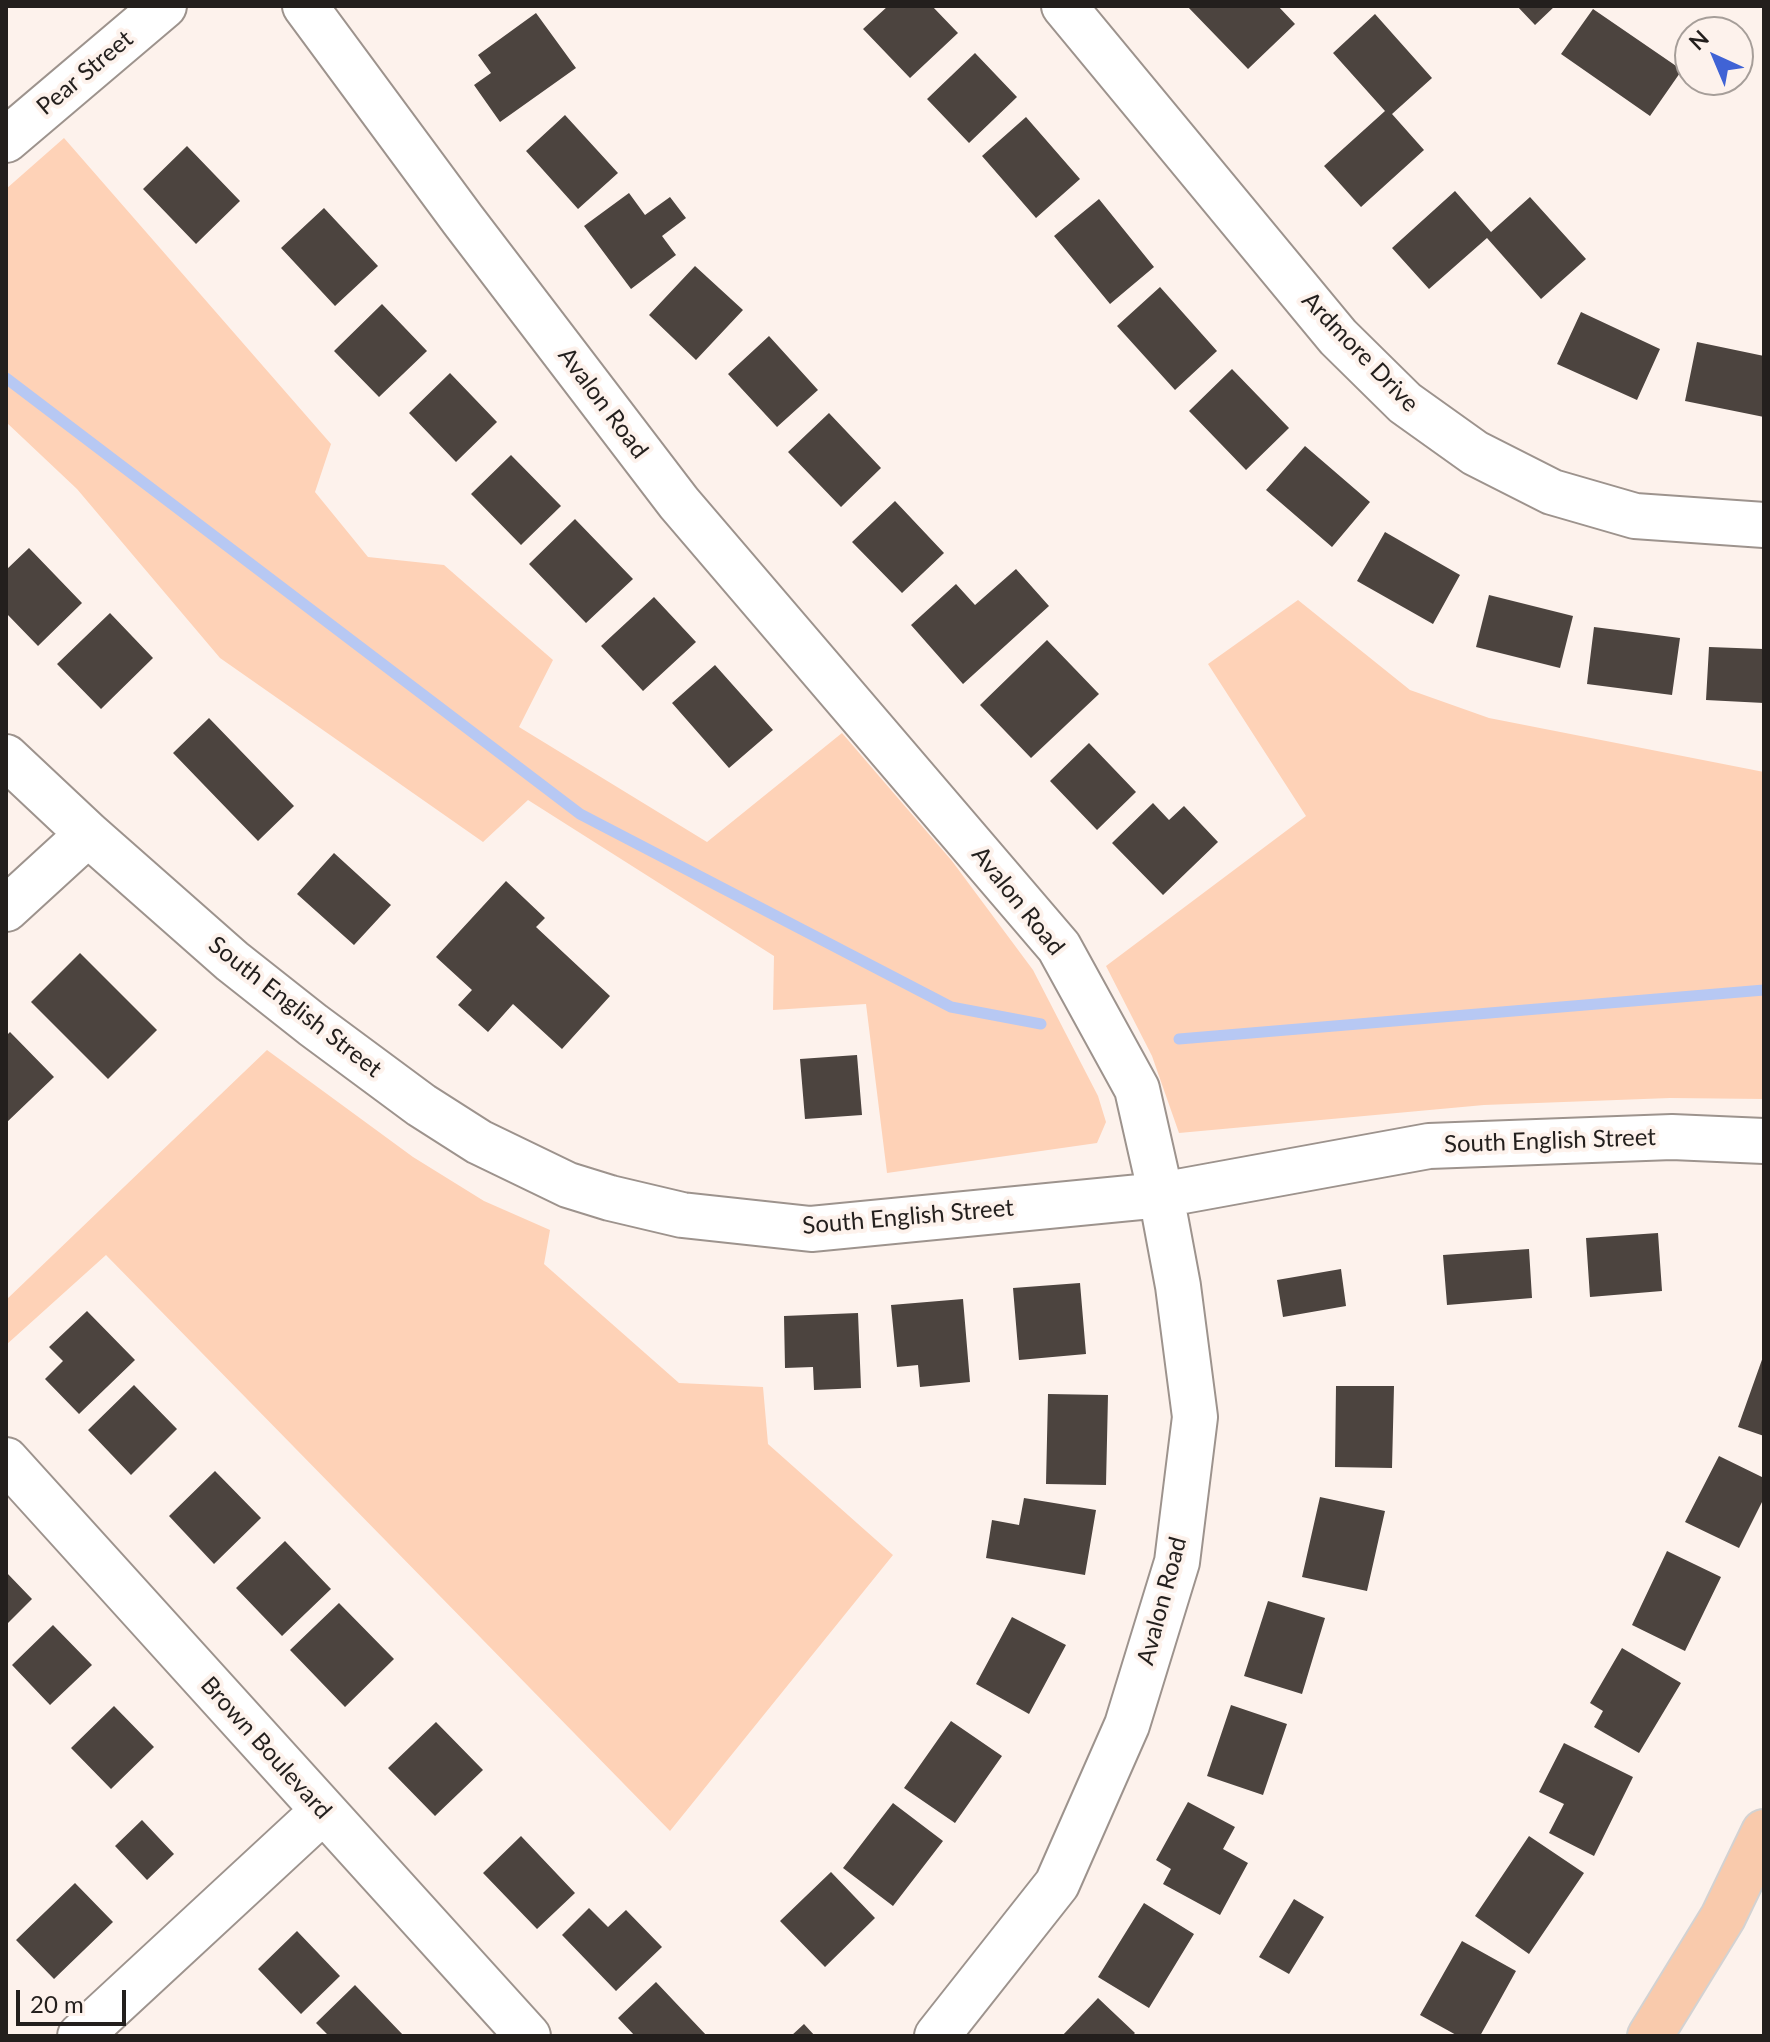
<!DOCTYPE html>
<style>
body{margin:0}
#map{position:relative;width:1770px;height:2042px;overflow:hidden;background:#fdf2ec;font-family:Lato,sans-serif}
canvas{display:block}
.frame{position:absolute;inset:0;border:8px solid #231f1d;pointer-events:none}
.north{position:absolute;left:1674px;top:16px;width:80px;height:80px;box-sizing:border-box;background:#fdf2ec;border:2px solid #a69e99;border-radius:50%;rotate:316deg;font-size:22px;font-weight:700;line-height:32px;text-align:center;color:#231f1d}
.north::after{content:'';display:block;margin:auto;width:28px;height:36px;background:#4063d5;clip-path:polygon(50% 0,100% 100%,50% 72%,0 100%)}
.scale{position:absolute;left:16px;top:1990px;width:110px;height:36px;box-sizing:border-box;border:4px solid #231f1d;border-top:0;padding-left:10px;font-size:24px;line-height:28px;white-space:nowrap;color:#231f1d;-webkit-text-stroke:6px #fdf2ec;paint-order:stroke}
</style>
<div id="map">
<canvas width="1770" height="2042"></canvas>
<div class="frame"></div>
<div class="north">N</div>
<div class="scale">20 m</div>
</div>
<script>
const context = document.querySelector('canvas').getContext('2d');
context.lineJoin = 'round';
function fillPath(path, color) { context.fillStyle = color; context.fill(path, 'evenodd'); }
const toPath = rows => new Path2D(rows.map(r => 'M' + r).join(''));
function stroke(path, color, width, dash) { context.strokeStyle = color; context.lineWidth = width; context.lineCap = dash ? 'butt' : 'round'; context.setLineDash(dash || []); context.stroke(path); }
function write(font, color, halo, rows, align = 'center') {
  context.font = font + ' Lato,sans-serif'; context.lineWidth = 8; context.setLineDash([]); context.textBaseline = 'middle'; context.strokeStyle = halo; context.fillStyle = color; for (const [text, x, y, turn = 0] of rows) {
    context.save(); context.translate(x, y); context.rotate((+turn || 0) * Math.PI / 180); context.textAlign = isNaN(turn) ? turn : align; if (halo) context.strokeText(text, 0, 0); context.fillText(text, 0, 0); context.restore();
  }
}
const green = toPath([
 [64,138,331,444,315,492,368,557,444,565,553,660,519,727,707,842,842,733,952,861,1033,970,1098,1096,1106,1122,1097,1143,887,1173,866,1004,773,1010,774,956,528,800,483,842,220,658,77,489,6,422,6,189],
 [1298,600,1410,690,1489,718,1764,772,1764,1099,1670,1098,1484,1105,1179,1133,1152,1056,1106,966,1306,816,1208,664],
 [267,1050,413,1157,484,1201,550,1230,544,1264,679,1383,763,1387,768,1444,893,1555,670,1831,106,1255,6,1345,6,1300]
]);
const stream = toPath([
 [6,378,580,814,951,1007,1041,1024],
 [1179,1039,1764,990]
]);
const building = toPath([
 [888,6,932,6,958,33,910,78,863,29],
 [1187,6,1278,6,1295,24,1248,69],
 [1517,6,1555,6,1535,25],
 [1593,9,1682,70,1650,116,1561,54],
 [536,13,576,68,500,122,474,85,491,73,478,55],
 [1375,14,1432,78,1392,114,1424,150,1361,207,1324,166,1385,111,1333,53],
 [975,53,1017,97,969,143,927,99],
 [565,115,618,173,578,209,526,151],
 [1026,117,1080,179,1036,218,982,156],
 [187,146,240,201,196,244,143,189],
 [1455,191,1491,232,1530,197,1586,259,1541,299,1487,238,1429,289,1392,248],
 [629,193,645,215,670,197,686,218,662,236,676,255,631,289,584,226],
 [1099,199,1154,267,1110,304,1054,236],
 [324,208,378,266,335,306,281,248],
 [695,266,743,310,696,360,649,315],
 [1160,287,1217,351,1175,390,1117,326],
 [382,304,427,351,379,397,334,351],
 [1581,312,1660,349,1637,400,1557,364],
 [769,336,818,390,777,427,728,374],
 [1697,342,1764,356,1764,417,1685,401],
 [1232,369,1289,428,1246,470,1189,411],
 [450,373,497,422,456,462,409,413],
 [829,413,881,468,841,507,788,452],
 [1305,446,1370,502,1332,547,1266,490],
 [511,455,561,506,521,545,471,494],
 [895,501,944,553,902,593,852,542],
 [575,519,633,579,586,623,529,564],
 [1385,532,1460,575,1433,624,1357,581],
 [29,548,82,603,38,646,6,613,6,570],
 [1016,569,1049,606,963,684,911,625,956,584,975,605],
 [1489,595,1573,616,1560,668,1476,647],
 [654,597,696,642,643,691,601,646],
 [110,613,153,658,101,709,57,664],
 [1594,627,1680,638,1672,695,1587,684],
 [1047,640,1099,694,1031,758,980,705],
 [1709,647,1764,649,1764,703,1706,700],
 [715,665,773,730,729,768,672,703],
 [209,718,294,806,258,841,173,753],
 [1089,743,1136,792,1097,830,1050,781],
 [1153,803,1169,820,1184,806,1218,842,1163,895,1112,843],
 [334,853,391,905,354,945,297,894],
 [506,881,545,918,536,927,610,996,562,1049,513,1004,488,1032,458,1005,472,990,436,957],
 [80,953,157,1030,108,1079,31,1002],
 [10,1032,54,1077,6,1123,6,1036],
 [857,1055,862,1115,805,1119,800,1059],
 [1658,1233,1662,1291,1590,1297,1586,1238],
 [1529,1249,1532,1298,1447,1305,1443,1255],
 [1341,1269,1346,1306,1283,1317,1277,1280],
 [1080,1283,1086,1354,1019,1360,1013,1288],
 [963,1299,970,1382,920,1387,918,1365,897,1367,891,1305],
 [87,1311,135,1360,79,1414,45,1379,63,1361,49,1347],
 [858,1313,861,1388,814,1390,813,1367,785,1368,784,1316],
 [1764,1354,1764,1436,1738,1427],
 [134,1385,177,1429,131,1475,88,1430],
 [1336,1386,1394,1386,1392,1468,1335,1467],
 [1048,1394,1108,1395,1106,1485,1046,1484],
 [1719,1456,1764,1478,1764,1498,1739,1548,1685,1522],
 [215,1471,261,1518,214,1564,169,1516],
 [1320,1497,1385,1511,1367,1591,1302,1577],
 [1024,1498,1096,1510,1085,1575,986,1558,992,1520,1019,1525],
 [285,1541,331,1589,282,1636,236,1588],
 [1667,1551,1721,1577,1685,1651,1632,1625],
 [6,1572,32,1599,6,1625],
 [1268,1601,1325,1618,1302,1694,1244,1676],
 [339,1603,394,1659,345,1707,290,1650],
 [1012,1617,1066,1645,1029,1714,976,1684],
 [53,1625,92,1665,50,1705,12,1665],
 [1622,1648,1681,1683,1639,1753,1594,1727,1603,1711,1590,1703],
 [1231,1705,1287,1724,1263,1795,1207,1776],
 [114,1706,154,1747,111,1789,71,1748],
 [951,1721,1002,1756,955,1823,904,1788],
 [436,1722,483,1770,435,1816,388,1768],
 [1564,1743,1633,1777,1594,1856,1549,1833,1564,1804,1539,1792],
 [1188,1802,1235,1827,1223,1849,1248,1863,1220,1915,1163,1884,1171,1869,1156,1860],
 [893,1803,943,1841,893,1906,843,1868],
 [142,1820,174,1854,147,1880,115,1846],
 [521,1836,575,1893,537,1929,483,1873],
 [1529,1836,1584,1873,1529,1954,1475,1916],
 [831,1872,875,1918,825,1967,780,1921],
 [75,1883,113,1922,54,1979,16,1940],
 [1294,1899,1324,1917,1289,1974,1259,1957],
 [1144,1903,1194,1934,1149,2008,1098,1977],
 [589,1908,608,1927,626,1910,662,1947,616,1991,562,1935],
 [297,1931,340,1976,301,2014,258,1969],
 [1462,1941,1516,1971,1480,2036,1458,2036,1420,2015],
 [656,1982,707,2036,635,2036,618,2018],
 [355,1985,404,2036,329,2036,316,2023],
 [1098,1998,1135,2033,1132,2036,1062,2036],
 [804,2024,815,2036,791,2036]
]);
const minor = toPath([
 [305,6,463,220,679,503,1059,947,1137,1089,1161,1195,1178,1286,1195,1417,1177,1562,1127,1725,1057,1884,937,2036],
 [1064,6,1338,337,1405,403,1475,453,1552,492,1635,516,1764,525],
 [6,140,164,6],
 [6,757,88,834,232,961,313,1025,421,1105,479,1142,568,1185,610,1198,682,1215,811,1229,1161,1195,1429,1146,1672,1137,1764,1141],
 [6,909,88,834],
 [6,1460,528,2036],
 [80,2036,323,1811]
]);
const major = toPath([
 [1650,2036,1723,1917,1764,1832]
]);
const streetNames = [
 ["Pear Street",85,73,-40],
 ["Ardmore Drive",1360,352,46],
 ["Avalon Road",603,403,53],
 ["Avalon Road",1018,901,51],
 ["South English Street",295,1007,38],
 ["South English Street",1550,1141,-2],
 ["South English Street",908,1217,-5],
 ["Avalon Road",1162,1601,-75],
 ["Brown Boulevard",266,1748,48]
];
fillPath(green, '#fed2b7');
stroke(stream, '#b7c8f3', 11);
fillPath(building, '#4c443f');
stroke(minor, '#9d938d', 48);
stroke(major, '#d3d2d2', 48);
stroke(minor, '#fff', 44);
stroke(major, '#f9caac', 44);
write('24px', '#231f1d', '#fdf2ec', streetNames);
</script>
